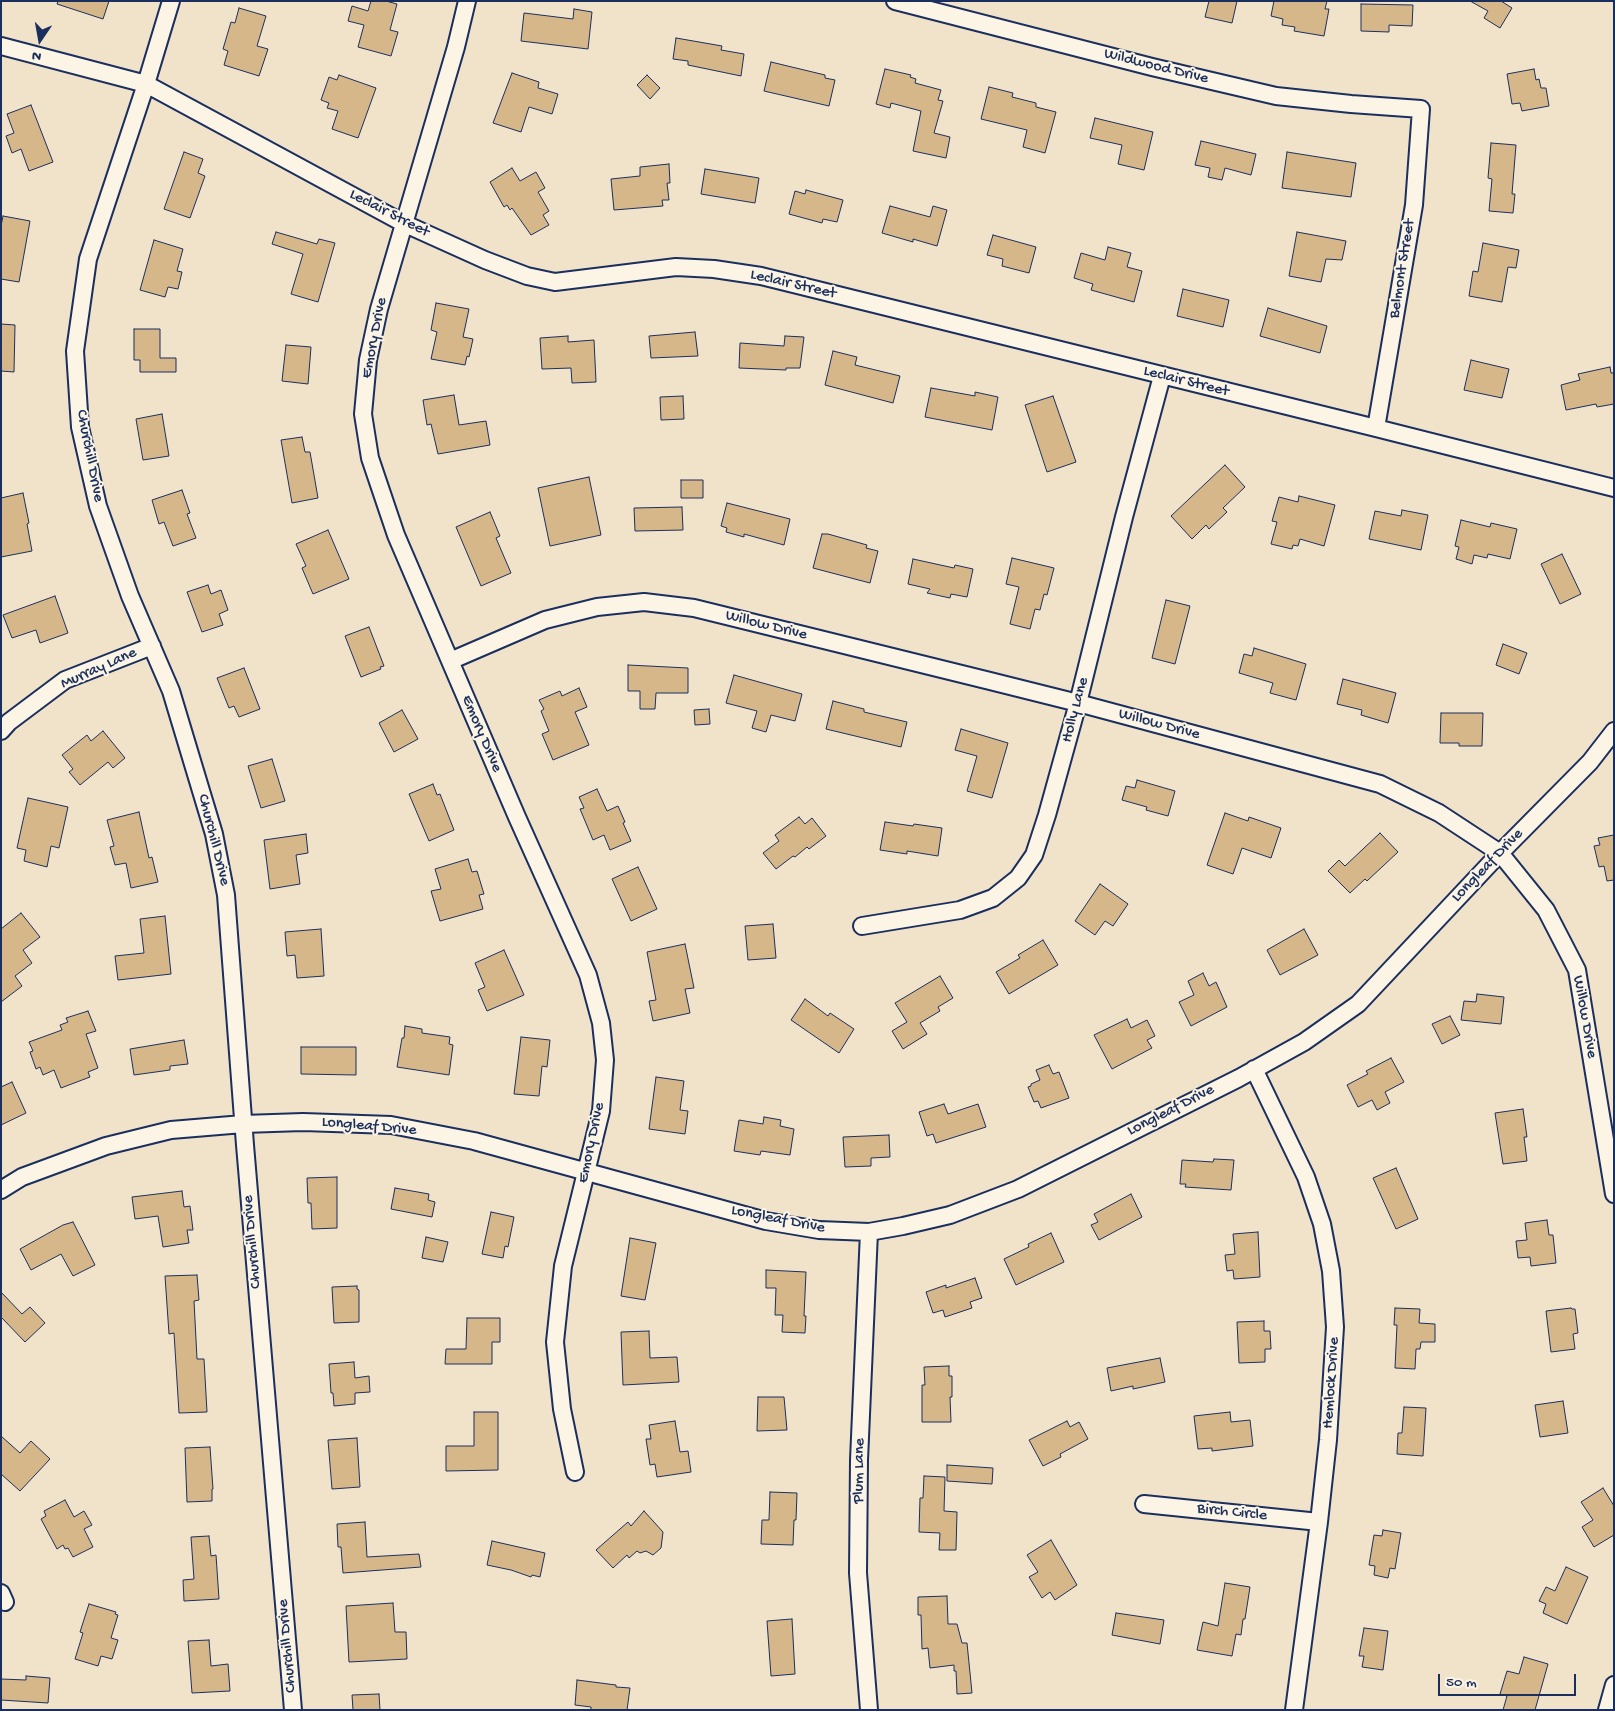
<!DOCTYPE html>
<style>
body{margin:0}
#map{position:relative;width:1615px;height:1711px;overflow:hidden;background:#f1e2ca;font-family:"Gochi Hand",sans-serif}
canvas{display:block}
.frame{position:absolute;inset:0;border:2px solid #1b2f5e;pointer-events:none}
.north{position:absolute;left:15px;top:15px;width:50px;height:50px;-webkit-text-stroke:4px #fcf5e5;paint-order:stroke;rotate:192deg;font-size:14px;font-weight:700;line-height:20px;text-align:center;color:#1b2f5e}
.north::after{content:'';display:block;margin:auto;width:18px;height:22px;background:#1b2f5e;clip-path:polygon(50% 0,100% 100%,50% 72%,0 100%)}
.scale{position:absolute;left:1438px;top:1674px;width:138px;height:22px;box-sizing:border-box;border:2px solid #1b2f5e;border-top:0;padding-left:6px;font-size:15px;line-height:18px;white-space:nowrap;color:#1b2f5e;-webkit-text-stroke:4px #fcf5e5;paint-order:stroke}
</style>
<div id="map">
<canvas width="1615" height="1711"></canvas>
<div class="frame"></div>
<div class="north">N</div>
<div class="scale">50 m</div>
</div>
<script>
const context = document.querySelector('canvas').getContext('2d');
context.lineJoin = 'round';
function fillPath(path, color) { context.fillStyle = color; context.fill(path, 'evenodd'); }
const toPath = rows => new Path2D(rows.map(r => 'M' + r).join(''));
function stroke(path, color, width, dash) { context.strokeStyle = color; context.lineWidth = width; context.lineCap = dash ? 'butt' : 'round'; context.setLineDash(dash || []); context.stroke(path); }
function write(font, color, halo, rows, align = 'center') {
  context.font = font + ' "Gochi Hand",sans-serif'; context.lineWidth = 4; context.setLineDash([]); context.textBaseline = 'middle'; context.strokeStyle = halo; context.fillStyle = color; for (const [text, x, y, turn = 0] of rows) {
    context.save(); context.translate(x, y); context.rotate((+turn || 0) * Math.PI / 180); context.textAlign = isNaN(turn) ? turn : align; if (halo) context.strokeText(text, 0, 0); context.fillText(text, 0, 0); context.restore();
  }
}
const building = toPath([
 [58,1,109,1,103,19,57,4,58,1],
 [371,1,386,1,397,4,390,30,398,32,391,56,358,47,364,25,348,21,352,6,368,11,371,1],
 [1209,1,1237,1,1232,23,1205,17,1209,1],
 [1274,1,1327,1,1325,9,1329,9,1324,36,1294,31,1295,27,1282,25,1283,19,1271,16,1274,1],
 [1470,1,1501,1,1512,8,1500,28,1484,18,1488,11,1470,1],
 [1361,4,1413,5,1412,26,1389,25,1389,32,1361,31,1361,4],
 [239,8,266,16,257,46,268,49,259,76,224,65,228,51,223,49,231,22,235,23,239,8],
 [574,9,592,12,588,49,521,41,524,13,573,19,574,9],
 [676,38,722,46,721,50,744,54,741,76,688,65,688,61,673,59,676,38],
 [771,62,825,75,825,78,835,80,829,106,764,91,771,62],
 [885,69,911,75,910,77,916,79,915,83,941,90,938,100,943,101,934,133,950,137,946,158,913,151,921,111,891,103,890,108,876,104,885,69],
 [1534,69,1536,80,1539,79,1541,88,1546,88,1549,106,1522,111,1520,103,1512,104,1507,74,1534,69],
 [512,73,539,82,538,88,558,94,552,114,529,107,521,132,493,123,512,73],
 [339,75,376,88,358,138,332,129,338,111,327,108,329,103,321,100,329,77,337,80,339,75],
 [647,75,660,88,650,99,637,85,647,75],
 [989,87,1013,93,1012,97,1036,103,1036,107,1056,112,1045,153,1023,147,1027,130,981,119,989,87],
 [31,105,53,162,29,171,21,149,12,153,6,136,14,133,7,114,31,105],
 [1095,118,1153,132,1144,170,1118,164,1122,145,1090,138,1095,118],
 [1201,141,1256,154,1251,175,1225,168,1222,180,1208,177,1210,168,1195,165,1201,141],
 [1491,143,1516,145,1512,194,1515,194,1513,213,1489,211,1492,179,1488,178,1491,143],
 [184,152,203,159,198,173,205,176,190,218,164,209,184,152],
 [1287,152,1356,163,1351,197,1282,188,1287,152],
 [669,164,670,183,667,183,669,200,662,200,663,206,614,210,611,179,640,176,640,167,669,164],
 [512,168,520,181,536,172,545,188,538,192,549,211,543,215,549,225,531,235,512,208,510,210,507,205,504,207,490,182,512,168],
 [705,169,759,178,755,203,701,194,705,169],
 [806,190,843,200,837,222,823,219,822,223,789,214,795,191,805,194,806,190],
 [890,206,930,217,933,206,947,210,937,246,913,239,913,242,882,233,890,206],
 [3,216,30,221,19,282,1,279,1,226,3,216],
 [276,232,317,244,319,239,335,243,318,302,291,294,303,254,272,244,276,232],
 [1297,232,1346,241,1342,260,1326,259,1321,282,1289,276,1297,232],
 [993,235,1036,247,1029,273,1002,266,1003,259,987,255,993,235],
 [154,240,183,249,177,271,182,272,178,289,168,287,165,297,140,290,154,240],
 [1483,243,1519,250,1516,268,1508,267,1502,302,1469,296,1473,271,1478,272,1483,243],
 [1108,247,1131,253,1127,267,1142,271,1134,302,1091,290,1093,284,1074,278,1081,253,1105,260,1108,247],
 [1183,289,1229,300,1223,327,1177,316,1183,289],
 [436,303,469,309,463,337,473,339,469,357,467,356,465,365,431,359,437,332,431,330,436,303],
 [1268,308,1327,326,1320,353,1260,336,1268,308],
 [1,324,15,325,14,372,1,371,1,324],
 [134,329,160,329,160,358,176,358,176,372,140,372,140,360,134,360,134,329],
 [695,332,698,356,651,358,649,336,695,332],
 [568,336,568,342,594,340,596,382,572,383,571,368,542,369,540,338,568,336],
 [785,336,804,337,800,368,786,368,786,370,739,368,740,343,784,346,785,336],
 [286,345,311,347,308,384,282,381,286,345],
 [833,351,857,357,855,365,900,376,893,403,825,385,833,351],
 [1471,360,1509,369,1502,398,1464,390,1471,360],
 [1610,367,1611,373,1614,373,1614,404,1597,407,1596,404,1566,410,1561,385,1580,380,1578,374,1610,367],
 [931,388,975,396,975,392,998,397,992,430,925,417,931,388],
 [454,395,459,425,486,421,490,445,438,454,431,424,427,425,423,400,454,395],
 [683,396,684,419,661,420,660,397,683,396],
 [1053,396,1076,462,1047,472,1025,405,1053,396],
 [162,414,169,456,143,460,136,419,162,414],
 [302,437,305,452,310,452,318,498,292,503,281,440,302,437],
 [1225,465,1245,487,1223,508,1227,512,1209,529,1206,525,1192,539,1171,516,1225,465],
 [589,477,601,535,550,546,538,488,589,477],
 [681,480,703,480,703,498,681,498,681,480],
 [182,490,190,513,187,514,196,538,173,546,164,522,159,524,152,500,182,490],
 [23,493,29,523,27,524,32,551,1,557,1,498,23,493],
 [1299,496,1335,505,1324,546,1300,539,1298,546,1293,545,1292,549,1271,544,1277,522,1272,521,1279,497,1298,502,1299,496],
 [727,503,790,519,784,545,744,534,744,537,726,532,727,528,721,526,727,503],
 [682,507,683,530,635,531,634,508,682,507],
 [1402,510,1428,515,1421,550,1369,539,1375,511,1401,516,1402,510],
 [490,512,500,536,496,538,511,573,481,586,456,527,490,512],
 [1461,520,1490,527,1491,523,1517,529,1510,559,1488,554,1487,558,1474,555,1472,564,1456,559,1459,547,1455,546,1461,520],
 [328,530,349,579,313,594,302,568,306,566,296,544,328,530],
 [822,534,828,534,867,545,866,548,878,551,870,583,813,568,822,534],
 [1562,554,1581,594,1560,604,1541,564,1562,554],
 [1012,558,1054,568,1047,595,1044,594,1040,610,1035,609,1030,629,1010,624,1019,587,1006,584,1012,558],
 [913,559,954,568,955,565,973,569,967,597,951,594,950,598,927,593,930,589,908,584,913,559],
 [208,585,211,594,221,590,228,610,219,614,223,625,202,632,187,592,208,585],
 [55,596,68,633,40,643,36,630,12,638,3,615,55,596],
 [1166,600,1190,606,1175,664,1152,658,1166,600],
 [369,627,384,666,380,667,381,669,361,677,345,636,369,627],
 [1503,644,1527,653,1519,674,1496,665,1503,644],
 [1254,648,1306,664,1296,700,1270,693,1273,683,1239,673,1244,654,1252,656,1254,648],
 [628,665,688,668,688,693,656,693,655,709,640,709,640,691,628,691,628,665],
 [244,668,260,709,239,717,234,706,229,708,217,678,244,668],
 [734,675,802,694,795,721,771,715,766,732,752,728,757,711,726,703,734,675],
 [1343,679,1396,693,1388,723,1361,715,1362,710,1337,704,1343,679],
 [579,688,587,707,575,712,589,745,553,760,542,734,549,731,541,711,544,709,539,700,560,691,562,696,579,688],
 [833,701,864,709,864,712,907,722,901,747,826,729,833,701],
 [709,709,710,724,695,725,694,710,709,709],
 [402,710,418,739,394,752,379,723,402,710],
 [1441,713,1483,713,1482,746,1459,746,1459,743,1440,743,1441,713],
 [961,729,1008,743,992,798,967,791,977,756,955,750,961,729],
 [103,731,125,758,113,768,108,762,80,785,69,772,73,769,62,755,87,735,91,741,103,731],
 [272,759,285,801,261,808,248,766,272,759],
 [1137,780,1175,791,1168,816,1146,810,1147,807,1122,800,1126,786,1135,788,1137,780],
 [433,784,437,795,440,794,454,830,429,841,409,794,433,784],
 [597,789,607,811,618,806,625,822,623,823,631,841,610,850,604,835,593,840,580,809,584,808,579,797,597,789],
 [28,798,68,807,59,848,51,846,47,867,24,861,26,850,17,848,28,798],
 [139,812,149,858,152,857,158,882,131,888,126,863,115,865,110,847,114,846,107,820,139,812],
 [1225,813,1248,821,1249,817,1281,828,1271,858,1242,848,1233,874,1207,865,1225,813],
 [799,817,805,824,812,818,826,836,809,849,807,847,795,857,793,856,776,869,763,853,779,841,775,835,799,817],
 [885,822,913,826,914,824,942,828,938,856,907,851,907,854,880,850,885,822],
 [1380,833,1398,852,1367,881,1365,879,1350,893,1328,871,1339,860,1345,866,1380,833],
 [306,834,308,853,296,855,300,884,270,889,264,840,306,834],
 [1614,835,1614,880,1607,881,1604,866,1599,867,1594,846,1600,845,1598,838,1614,835],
 [468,859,472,872,477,871,484,894,479,895,483,909,440,921,431,891,441,889,435,869,468,859],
 [638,867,657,909,631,921,612,879,638,867],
 [1100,884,1128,904,1113,926,1105,921,1095,935,1075,921,1100,884],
 [21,913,40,937,23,950,32,963,15,976,22,986,1,1002,1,929,21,913],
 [165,916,171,974,118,980,115,956,144,953,140,919,165,916],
 [773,924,776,958,748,960,745,926,773,924],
 [321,929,324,976,297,978,295,955,287,956,285,932,321,929],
 [1304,929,1318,955,1280,975,1267,950,1304,929],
 [1043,940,1058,965,1009,994,996,972,1020,958,1018,955,1043,940],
 [685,944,694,988,685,989,690,1013,653,1021,649,1001,656,1000,647,952,685,944],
 [504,950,524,995,487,1011,478,990,485,987,475,963,504,950],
 [1203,973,1209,986,1216,982,1227,1007,1191,1026,1179,1002,1194,995,1188,981,1203,973],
 [940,976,953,998,938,1007,940,1011,920,1023,927,1034,903,1049,892,1031,907,1022,895,1003,940,976],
 [1477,994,1504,997,1501,1024,1461,1020,1464,1001,1476,1002,1477,994],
 [805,999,828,1016,830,1013,854,1029,839,1053,791,1020,805,999],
 [88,1011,96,1031,86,1034,98,1068,88,1072,90,1077,61,1088,54,1070,43,1075,40,1067,36,1069,30,1052,33,1051,29,1042,62,1030,60,1025,68,1022,66,1018,88,1011],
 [1450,1016,1460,1035,1442,1044,1432,1024,1450,1016],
 [1127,1019,1131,1028,1147,1020,1155,1036,1147,1040,1152,1048,1112,1069,1094,1035,1127,1019],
 [405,1026,422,1029,422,1033,450,1037,449,1044,453,1045,449,1075,397,1067,402,1038,404,1038,405,1026],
 [521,1037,550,1040,547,1067,542,1066,539,1096,514,1094,521,1037],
 [184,1040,188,1064,170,1066,170,1070,134,1075,130,1049,184,1040],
 [301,1047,356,1047,356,1075,301,1074,301,1047],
 [1391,1058,1404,1082,1385,1092,1390,1103,1377,1110,1372,1100,1358,1107,1347,1085,1368,1074,1366,1071,1391,1058],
 [1049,1065,1053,1074,1059,1072,1069,1098,1041,1108,1038,1101,1034,1102,1028,1087,1031,1086,1031,1084,1040,1080,1036,1070,1049,1065],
 [656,1077,684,1081,680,1110,688,1111,685,1134,649,1129,656,1077],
 [12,1082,26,1113,1,1125,1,1087,12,1082],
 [944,1104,948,1114,978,1104,986,1127,936,1143,933,1134,927,1136,919,1112,944,1104],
 [1523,1109,1527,1137,1524,1137,1527,1161,1503,1164,1495,1113,1523,1109],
 [764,1117,781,1120,780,1126,794,1129,790,1155,761,1151,760,1155,734,1151,739,1120,763,1124,764,1117],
 [889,1135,890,1157,871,1158,871,1166,845,1167,843,1137,889,1135],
 [1214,1159,1234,1160,1231,1190,1185,1187,1186,1184,1180,1184,1182,1160,1213,1162,1214,1159],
 [1396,1168,1418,1219,1396,1229,1373,1178,1396,1168],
 [337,1177,337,1228,312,1229,311,1203,308,1203,307,1178,337,1177],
 [395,1188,429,1194,428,1200,435,1202,432,1217,391,1209,395,1188],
 [182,1191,184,1207,190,1206,193,1230,187,1230,189,1243,163,1247,158,1216,135,1219,132,1197,182,1191],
 [1131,1194,1142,1217,1099,1240,1091,1225,1098,1222,1094,1214,1131,1194],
 [491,1212,514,1217,508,1247,505,1246,503,1258,482,1254,491,1212],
 [1547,1220,1549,1235,1553,1235,1556,1263,1531,1266,1530,1257,1518,1258,1516,1241,1527,1240,1525,1223,1547,1220],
 [73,1222,95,1265,73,1276,61,1254,31,1270,20,1249,63,1225,73,1222],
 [1258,1232,1260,1277,1234,1279,1233,1270,1227,1271,1225,1255,1235,1254,1233,1234,1258,1232],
 [1051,1233,1064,1262,1016,1285,1004,1259,1029,1247,1028,1244,1051,1233],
 [426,1237,448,1242,443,1262,422,1258,426,1237],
 [630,1238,656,1243,645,1300,621,1296,630,1238],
 [766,1270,806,1272,804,1316,806,1316,805,1333,782,1332,783,1315,775,1315,776,1288,766,1288,766,1270],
 [197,1275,199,1300,194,1301,197,1359,204,1359,207,1412,179,1413,174,1333,169,1334,165,1276,197,1275],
 [975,1278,982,1298,970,1302,972,1308,945,1317,943,1310,933,1313,926,1292,946,1285,946,1288,975,1278],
 [357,1286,357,1289,359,1290,359,1322,334,1323,332,1287,357,1286],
 [1,1292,22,1314,30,1307,45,1323,25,1342,1,1317,1,1292],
 [1395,1308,1420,1309,1419,1323,1435,1324,1435,1342,1421,1342,1420,1349,1416,1349,1415,1369,1395,1368,1397,1325,1394,1325,1395,1308],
 [1571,1308,1572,1309,1575,1309,1578,1333,1573,1334,1575,1349,1551,1352,1546,1311,1571,1308],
 [467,1318,500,1318,500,1342,492,1342,492,1364,445,1364,446,1349,466,1349,467,1318],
 [1264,1321,1264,1331,1270,1331,1271,1349,1265,1349,1265,1362,1239,1363,1237,1322,1264,1321],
 [649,1331,650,1358,677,1357,679,1382,623,1385,621,1332,649,1331],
 [1160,1358,1165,1382,1133,1389,1133,1386,1111,1391,1107,1368,1160,1358],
 [354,1362,355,1378,369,1376,370,1392,355,1393,355,1404,334,1406,333,1393,331,1393,329,1364,354,1362],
 [949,1366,949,1376,952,1376,952,1397,950,1397,951,1422,922,1422,922,1385,925,1385,924,1367,949,1366],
 [758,1397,784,1397,787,1430,757,1431,758,1397],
 [1563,1401,1568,1433,1540,1437,1535,1405,1563,1401],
 [1404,1407,1426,1408,1423,1456,1397,1454,1398,1433,1402,1433,1404,1407],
 [474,1412,498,1412,498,1470,446,1471,446,1446,474,1446,474,1412],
 [1230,1412,1231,1422,1250,1420,1253,1446,1212,1451,1212,1448,1198,1449,1194,1416,1230,1412],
 [675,1421,680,1452,688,1451,691,1472,657,1477,655,1464,650,1465,646,1439,651,1439,649,1425,675,1421],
 [1067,1421,1070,1427,1079,1422,1088,1439,1060,1454,1061,1457,1043,1466,1029,1440,1067,1421],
 [1,1436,20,1453,31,1441,50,1459,20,1491,1,1474,1,1436],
 [357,1438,360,1487,332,1489,328,1440,357,1438],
 [210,1447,213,1489,212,1489,212,1501,187,1502,185,1448,210,1447],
 [947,1465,993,1468,992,1484,947,1481,947,1465],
 [924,1476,945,1477,944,1511,957,1512,956,1550,939,1550,940,1533,919,1532,920,1498,923,1498,924,1476],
 [1603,1488,1614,1506,1614,1535,1594,1547,1582,1527,1593,1520,1581,1502,1603,1488],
 [770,1492,797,1493,796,1520,794,1520,793,1545,761,1544,762,1520,769,1520,770,1492],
 [65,1500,74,1517,84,1511,92,1525,84,1529,93,1547,73,1557,68,1548,65,1549,63,1545,57,1549,41,1519,46,1516,44,1511,65,1500],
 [644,1511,663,1532,661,1548,653,1555,646,1551,640,1553,637,1551,629,1558,627,1555,613,1568,596,1550,628,1522,631,1526,644,1511],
 [365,1522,367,1557,419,1554,421,1567,343,1573,341,1547,338,1547,337,1524,365,1522],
 [1383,1530,1401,1533,1395,1569,1390,1568,1388,1578,1374,1575,1375,1566,1369,1565,1374,1535,1382,1536,1383,1530],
 [209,1536,211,1556,216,1555,219,1599,184,1601,183,1580,194,1579,191,1537,209,1536],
 [1051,1540,1077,1585,1055,1600,1050,1592,1042,1598,1029,1577,1038,1572,1027,1555,1051,1540],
 [492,1541,545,1553,540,1577,532,1575,531,1577,511,1570,487,1565,492,1541],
 [1566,1567,1588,1577,1567,1624,1543,1613,1546,1604,1539,1601,1546,1587,1555,1591,1566,1567],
 [1225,1583,1250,1587,1245,1619,1243,1619,1241,1635,1236,1634,1232,1656,1197,1650,1203,1622,1218,1626,1225,1583],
 [947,1596,948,1624,957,1624,962,1643,967,1643,972,1693,957,1694,956,1671,954,1671,954,1665,930,1668,928,1648,922,1649,921,1615,918,1615,918,1597,947,1596],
 [393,1603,395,1632,406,1632,407,1659,349,1662,346,1606,393,1603],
 [89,1604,116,1612,115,1614,118,1615,111,1638,118,1640,112,1659,101,1656,98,1666,75,1659,83,1633,80,1632,89,1604],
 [1116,1613,1164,1620,1160,1644,1112,1635,1116,1613],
 [792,1619,795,1674,771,1676,767,1621,792,1619],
 [1364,1628,1388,1631,1383,1670,1362,1667,1364,1656,1359,1656,1364,1628],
 [209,1640,211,1666,228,1664,230,1691,192,1693,188,1641,209,1640],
 [1524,1657,1548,1664,1535,1710,1503,1710,1507,1696,1500,1694,1507,1671,1519,1674,1524,1657],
 [26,1676,50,1678,48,1703,1,1700,1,1679,26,1680,26,1676],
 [577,1680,616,1685,616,1687,630,1688,627,1710,591,1710,591,1707,575,1705,577,1680],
 [379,1694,380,1710,353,1710,352,1695,379,1694]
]);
const minor = toPath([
 [171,1,146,84,88,259,75,351,80,427,98,506,130,596,171,691,214,834,226,895,245,1145,293,1710],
 [467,1,456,47,379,309,368,360,363,414,370,458,396,535,517,817,588,975,601,1023,605,1060,601,1111,563,1266,555,1342,562,1409,575,1472],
 [895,1,1152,67,1276,96,1351,104,1421,109,1414,205,1376,428],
 [1,46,146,84,403,223,485,260,527,276,555,282,676,267,714,269,761,276,1376,428,1614,488],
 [450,661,545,620,597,607,644,602,694,608,990,681,1078,703,1380,784,1439,813,1500,853,1546,910,1577,970,1614,1194],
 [1,731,9,722,65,680,152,646],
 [862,926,960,910,993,898,1018,878,1034,855,1047,815,1078,703,1124,517,1162,376],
 [1254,1069,1306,1177,1322,1224,1331,1271,1335,1327,1328,1440,1319,1522,1294,1710],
 [1,1190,22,1177,106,1146,171,1130,243,1124,303,1122,391,1125,474,1141,766,1221,819,1230,869,1232,903,1226,950,1215,1018,1189,1239,1078,1304,1042,1358,1004,1500,853,1590,762,1614,731],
 [1144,1504,1319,1522],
 [1,1593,5,1602],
 [869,1710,858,1573,859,1460,869,1232],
 [1607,1710,1614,1685]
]);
const streetNames = [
 ["Wildwood Drive",1156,67,14],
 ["Leclair Street",389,214,27],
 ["Belmont Street",1403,269,-81],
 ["Leclair Street",793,285,13],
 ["Emory Drive",375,338,-79],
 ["Leclair Street",1186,382,14],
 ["Churchill Drive",89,456,79],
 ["Willow Drive",766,626,14],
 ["Murray Lane",99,669,-24],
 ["Holly Lane",1076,710,-75],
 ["Willow Drive",1159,725,15],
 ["Emory Drive",481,734,67],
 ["Churchill Drive",213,840,76],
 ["Longleaf Drive",1488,866,-46],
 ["Willow Drive",1584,1017,80],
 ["Longleaf Drive",1171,1111,-27],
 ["Longleaf Drive",369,1127,5],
 ["Emory Drive",592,1143,-78],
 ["Longleaf Drive",778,1220,11],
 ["Churchill Drive",253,1242,-95],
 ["Hemlock Drive",1332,1383,-86],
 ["Plum Lane",860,1471,-89],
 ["Birch Circle",1232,1513,6],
 ["Churchill Drive",288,1646,-95]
];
fillPath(building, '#d6b78a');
stroke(building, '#1b2f5e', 1);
stroke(minor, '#1b2f5e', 20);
stroke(minor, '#fcf5e5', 16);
write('16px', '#1b2f5e', '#fcf5e5', streetNames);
</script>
